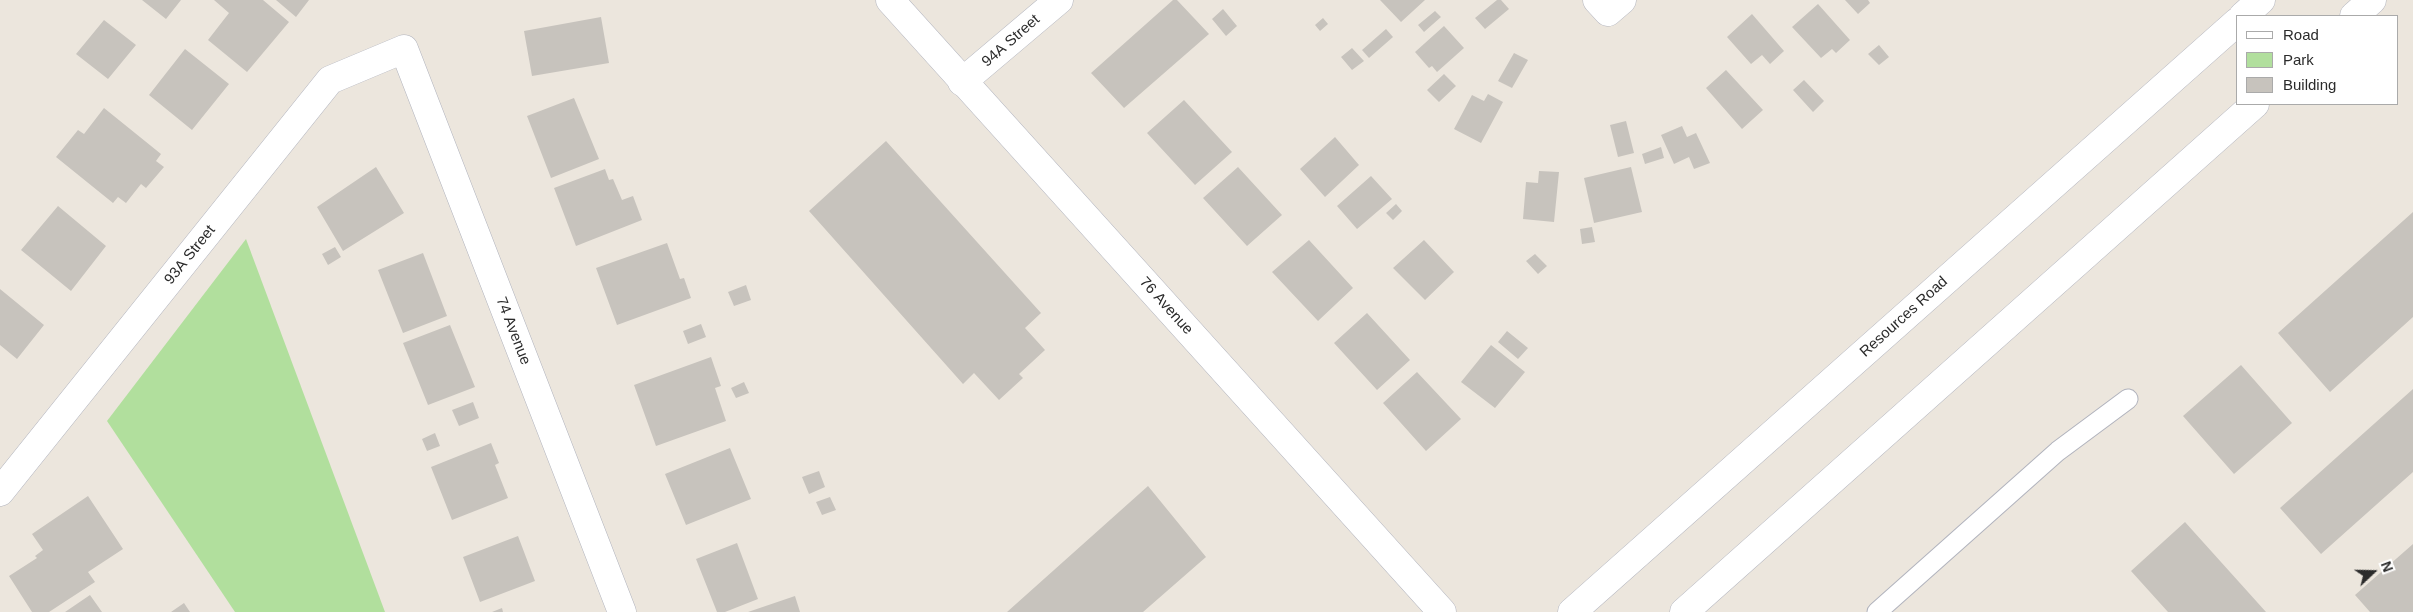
<!DOCTYPE html>
<style>
body{margin:0}
#map{position:relative;width:2413px;height:612px;overflow:hidden;background:#ece6dd;font-family:Arial,sans-serif}
canvas{display:block}
.legend{position:absolute;left:2236px;top:15px;width:162px;height:90px;box-sizing:border-box;background:#fff;border:1px solid #aaa;margin:0;padding:6px 9px;list-style:none;font-size:15px;color:#2b2b2b}
.legend li{display:flex;align-items:center;gap:10px;height:25px}
.legend b{width:25px;border:1px solid #aaa}
.north{position:absolute;left:2348px;top:547px;width:50px;height:50px;-webkit-text-stroke:4px #fff;paint-order:stroke;rotate:69deg;font-size:14px;font-weight:700;line-height:20px;text-align:center;color:#2b2b2b}
.north::after{content:'';display:block;margin:auto;width:18px;height:22px;background:#2b2b2b;clip-path:polygon(50% 0,100% 100%,50% 72%,0 100%)}
</style>
<div id="map">
<canvas width="2413" height="612"></canvas>
<ul class="legend">
<li><b style="height:6px;background:#fff"></b>Road</li>
<li><b style="height:14px;background:#b1df9d"></b>Park</li>
<li><b style="height:14px;background:#c7c3bd"></b>Building</li>
</ul>
<div class="north">N</div>
</div>
<script>
const context = document.querySelector('canvas').getContext('2d');
context.lineJoin = 'round';
function fillPath(path, color) { context.fillStyle = color; context.fill(path, 'evenodd'); }
const toPath = rows => new Path2D(rows.map(r => 'M' + r).join(''));
function stroke(path, color, width, dash) { context.strokeStyle = color; context.lineWidth = width; context.lineCap = dash ? 'butt' : 'round'; context.setLineDash(dash || []); context.stroke(path); }
function write(font, color, halo, rows, align = 'center') {
  context.font = font + ' Arial,sans-serif'; context.lineWidth = 4.5; context.setLineDash([]); context.textBaseline = 'middle'; context.strokeStyle = halo; context.fillStyle = color; for (const [text, x, y, turn = 0] of rows) {
    context.save(); context.translate(x, y); context.rotate((+turn || 0) * Math.PI / 180); context.textAlign = isNaN(turn) ? turn : align; if (halo) context.strokeText(text, 0, 0); context.fillText(text, 0, 0); context.restore();
  }
}
const green = toPath([
 [246,239,385,612,235,612,107,421]
]);
const building = toPath([
 [142,0,181,0,166,19],
 [214,0,263,0,289,22,247,72,208,40,229,13],
 [276,0,309,0,296,17],
 [1173,0,1177,0,1209,34,1124,108,1091,73],
 [1380,0,1425,0,1401,22],
 [1497,0,1501,0,1509,9,1485,29,1475,18],
 [1845,0,1868,0,1870,3,1858,14],
 [1818,4,1850,40,1836,53,1832,49,1821,58,1792,27],
 [1223,9,1237,26,1226,36,1212,19],
 [1435,11,1441,17,1424,32,1418,25],
 [1752,14,1784,51,1770,64,1762,55,1751,64,1727,37],
 [601,17,609,63,532,76,524,31],
 [1323,18,1328,24,1320,31,1315,25],
 [104,20,136,45,108,79,76,54],
 [1444,26,1464,48,1437,72,1432,66,1429,68,1415,52],
 [1386,29,1393,37,1369,58,1362,50],
 [1879,45,1889,57,1879,65,1868,54],
 [1352,48,1364,61,1352,70,1341,57],
 [185,49,229,84,192,130,149,95],
 [1514,53,1528,60,1512,88,1498,81],
 [1726,70,1763,110,1742,129,1706,88],
 [1444,74,1456,86,1439,102,1427,90],
 [1804,80,1824,101,1813,112,1793,90],
 [1488,94,1503,102,1481,143,1454,129,1472,95,1484,101],
 [574,98,599,159,551,178,527,116],
 [1184,100,1232,152,1195,185,1147,133],
 [104,108,161,154,156,161,164,167,146,188,141,184,126,203,118,197,113,203,56,157,78,130,84,134],
 [1626,121,1634,153,1618,157,1610,125],
 [1682,126,1687,137,1696,133,1710,163,1694,169,1689,157,1674,164,1661,135],
 [1335,137,1359,165,1325,197,1300,169],
 [886,141,1041,313,1025,328,1045,350,1019,374,1023,378,999,400,974,373,963,384,809,211],
 [1661,147,1664,158,1645,164,1642,154],
 [376,167,404,213,343,251,317,207],
 [1238,167,1282,215,1247,246,1203,198],
 [1631,167,1642,212,1594,223,1584,178],
 [605,169,609,180,613,179,622,200,633,196,642,220,576,246,554,188],
 [1539,171,1559,172,1554,222,1523,219,1526,182,1538,183],
 [1371,176,1392,199,1357,229,1337,206],
 [1396,204,1402,211,1393,220,1386,213],
 [58,206,106,246,71,291,21,250],
 [2413,212,2413,317,2330,392,2278,333],
 [1592,227,1595,242,1582,244,1580,229],
 [1309,240,1353,288,1318,321,1272,272],
 [1424,240,1454,272,1425,300,1393,268],
 [667,243,680,279,684,278,691,298,617,325,596,268],
 [335,247,341,257,328,265,322,254],
 [423,253,447,316,403,333,378,270],
 [1535,254,1547,266,1538,274,1526,261],
 [746,285,751,300,734,306,728,292],
 [0,289,44,325,17,359,0,345],
 [1367,313,1410,360,1377,390,1334,343],
 [701,324,706,337,688,344,683,331],
 [450,325,475,387,428,405,403,343],
 [1507,331,1528,348,1518,359,1498,342],
 [1491,345,1525,372,1495,408,1461,382],
 [711,357,721,386,715,388,726,421,656,446,634,385],
 [2241,365,2292,423,2234,474,2183,416],
 [1417,372,1461,419,1426,451,1383,403],
 [744,382,749,393,736,398,731,388],
 [2413,389,2413,472,2321,554,2280,508],
 [473,402,479,418,459,426,452,410],
 [435,433,440,446,427,451,422,439],
 [491,443,499,463,495,465,508,498,452,520,431,467],
 [730,448,751,499,686,525,665,474],
 [819,471,825,487,809,494,802,477],
 [1148,486,1206,557,1143,612,1007,612],
 [88,496,123,549,88,572,95,582,49,612,32,612,9,576,37,558,35,556,43,550,32,534],
 [830,497,836,510,822,515,816,502],
 [2185,522,2266,612,2168,612,2131,571],
 [518,536,535,581,480,602,463,557],
 [737,543,758,599,725,612,717,612,696,559],
 [2413,544,2413,612,2370,612,2355,595],
 [90,595,102,612,65,612],
 [795,596,800,612,748,612],
 [184,603,190,612,171,612],
 [502,608,503,612,492,612]
]);
const lane = toPath([
 [1877,612,2058,451,2128,399]
]);
const street = toPath([
 [1597,0,1608,12,1622,0],
 [962,82,1059,0],
 [0,492,330,80,404,49,622,612]
]);
const secondary = toPath([
 [890,0,1442,612],
 [2243,16,2261,0],
 [2354,16,2372,0],
 [1572,612,2237,22],
 [1684,612,2255,104]
]);
const streetNames = [
 ["94A Street",1011,41,-41],
 ["93A Street",190,255,-51],
 ["76 Avenue",1166,306,48],
 ["Resources Road",1904,317,-42],
 ["74 Avenue",513,331,69]
];
fillPath(green, '#b1df9d');
fillPath(building, '#c7c3bd');
stroke(lane, '#b1b3bd', 21);
stroke(street, '#b1b3bd', 29);
stroke(secondary, '#b1b3bd', 29);
stroke(lane, '#fff', 19);
stroke(street, '#fff', 28);
stroke(secondary, '#fff', 28);
write('15px', '#2b2b2b', '#fff', streetNames);
</script>
